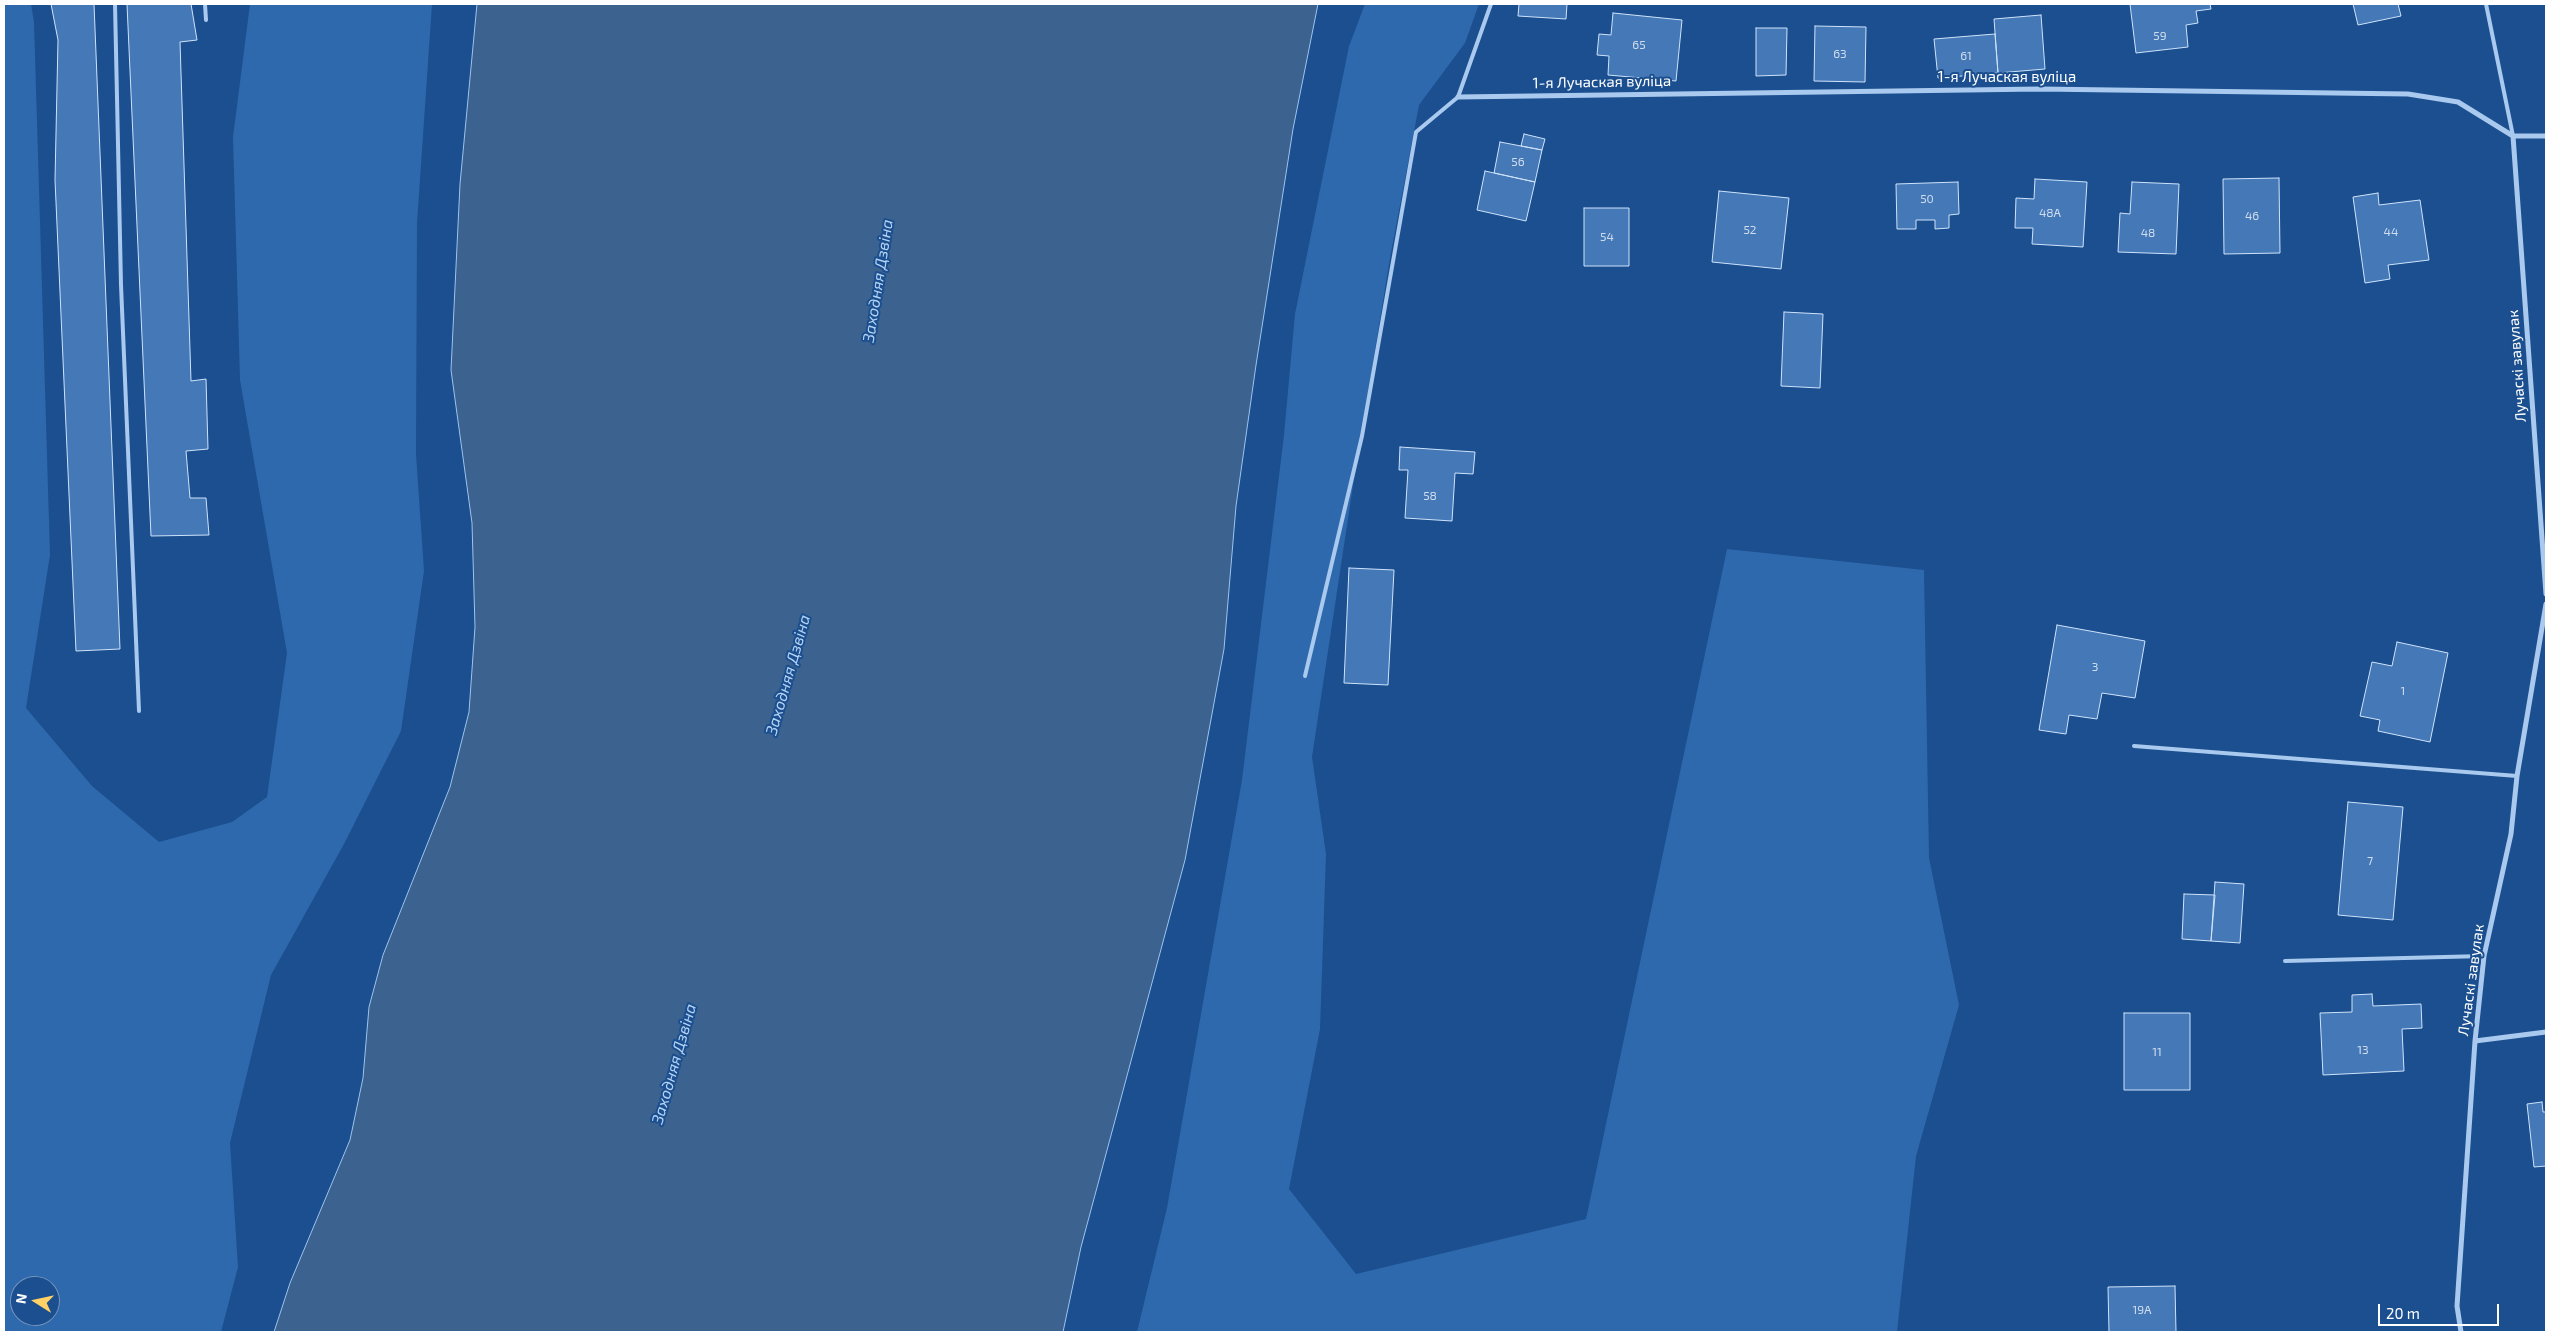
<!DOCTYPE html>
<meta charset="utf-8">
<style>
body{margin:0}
#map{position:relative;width:2550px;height:1336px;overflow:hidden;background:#1b4f8f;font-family:"Exo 2",sans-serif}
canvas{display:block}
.frame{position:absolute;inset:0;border:5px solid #fff;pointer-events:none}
.north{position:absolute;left:10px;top:1276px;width:50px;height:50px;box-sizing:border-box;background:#1b4f8f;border:1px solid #7695bc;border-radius:50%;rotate:280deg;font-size:14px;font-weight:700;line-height:20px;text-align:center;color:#fff}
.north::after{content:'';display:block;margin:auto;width:18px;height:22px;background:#ffd166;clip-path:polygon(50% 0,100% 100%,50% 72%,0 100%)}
.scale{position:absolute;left:2378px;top:1304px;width:121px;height:22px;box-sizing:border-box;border:2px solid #fff;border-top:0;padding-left:6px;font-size:15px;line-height:18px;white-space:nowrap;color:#fff;-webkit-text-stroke:4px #1b4f8f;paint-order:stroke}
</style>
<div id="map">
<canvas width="2550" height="1336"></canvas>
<div class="frame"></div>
<div class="north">N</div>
<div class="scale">20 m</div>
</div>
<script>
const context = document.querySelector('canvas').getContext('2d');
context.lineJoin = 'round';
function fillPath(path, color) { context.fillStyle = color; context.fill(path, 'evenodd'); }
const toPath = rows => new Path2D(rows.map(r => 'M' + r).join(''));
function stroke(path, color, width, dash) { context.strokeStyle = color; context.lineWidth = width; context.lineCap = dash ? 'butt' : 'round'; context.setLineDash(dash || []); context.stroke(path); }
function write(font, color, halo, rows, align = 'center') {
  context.font = font + ' "Exo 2",sans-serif'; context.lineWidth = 4; context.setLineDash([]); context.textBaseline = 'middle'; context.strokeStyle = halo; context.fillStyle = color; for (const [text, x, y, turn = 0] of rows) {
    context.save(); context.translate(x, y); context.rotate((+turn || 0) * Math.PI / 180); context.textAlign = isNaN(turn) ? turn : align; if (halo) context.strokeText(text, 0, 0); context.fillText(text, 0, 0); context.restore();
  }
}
const green = toPath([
 [4,4,31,4,34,22,50,555,26,708,92,786,159,842,232,822,267,797,287,653,240,380,233,137,250,4,432,4,417,223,416,454,424,571,401,731,344,844,271,975,230,1143,238,1267,221,1332,4,1332],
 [20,1286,50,1286,50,1316,20,1316],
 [1365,4,1479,4,1465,43,1419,105,1390,258,1354,479,1312,757,1326,854,1320,1029,1289,1189,1356,1274,1586,1219,1727,549,1924,570,1929,858,1959,1005,1916,1156,1897,1332,1137,1332,1167,1208,1242,780,1284,435,1295,314,1349,46]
]);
const water = toPath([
 [477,4,1318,4,1293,129,1256,365,1236,506,1224,649,1185,860,1081,1247,1063,1332,274,1332,290,1283,350,1140,363,1078,369,1007,383,955,450,787,469,712,475,627,472,523,451,370,460,184,477,4]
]);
const building = toPath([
 [51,4,94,4,120,649,76,651,55,180,58,40,51,4],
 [127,4,191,4,197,40,180,42,191,381,206,379,208,449,186,451,190,498,206,498,209,535,151,536,127,4],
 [1519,4,1567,4,1566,19,1518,16,1519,4],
 [2130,4,2210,4,2211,9,2196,11,2198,23,2186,25,2188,47,2136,53,2130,4],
 [2353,4,2398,4,2401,16,2358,25,2353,4],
 [1613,13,1682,20,1676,81,1608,75,1609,56,1597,55,1599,34,1611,35,1613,13],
 [2041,15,2045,69,1998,73,1994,19,2041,15],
 [1815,26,1866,27,1865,82,1814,81,1815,26],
 [1756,28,1787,28,1786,75,1756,76,1756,28],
 [1995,34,1998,73,1938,78,1934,39,1995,34],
 [1524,134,1545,139,1542,150,1521,146,1524,134],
 [1500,142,1542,150,1535,182,1494,173,1500,142],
 [1485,171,1535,182,1526,221,1477,210,1485,171],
 [2279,178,2280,253,2224,254,2223,179,2279,178],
 [2035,179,2087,182,2083,247,2032,244,2033,228,2015,228,2016,198,2034,199,2035,179],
 [1958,182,1959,214,1949,215,1949,228,1935,229,1935,220,1916,220,1916,229,1897,229,1896,184,1958,182],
 [2132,182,2179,184,2176,254,2118,252,2120,213,2130,214,2132,182],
 [1719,191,1789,198,1781,269,1712,262,1719,191],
 [2378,193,2379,205,2420,200,2429,260,2388,265,2390,279,2365,283,2353,197,2378,193],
 [1584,208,1629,208,1629,266,1584,266,1584,208],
 [1784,312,1823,314,1820,388,1781,386,1784,312],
 [1400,447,1475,452,1473,474,1455,473,1452,521,1405,518,1408,470,1399,470,1400,447],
 [1349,568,1394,570,1388,685,1344,683,1349,568],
 [2057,625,2145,641,2135,698,2102,693,2097,719,2069,715,2066,734,2039,730,2057,625],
 [2397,642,2448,653,2430,742,2378,731,2380,720,2360,716,2372,662,2392,666,2397,642],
 [2348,802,2403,807,2393,920,2338,915,2348,802],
 [2215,882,2244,884,2240,943,2211,941,2215,882],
 [2184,894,2215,895,2211,941,2182,939,2184,894],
 [2372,994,2373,1006,2421,1004,2422,1028,2402,1029,2404,1071,2323,1075,2320,1013,2352,1012,2352,995,2372,994],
 [2124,1013,2190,1013,2190,1090,2124,1090,2124,1013],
 [2542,1102,2543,1112,2546,1112,2546,1166,2534,1167,2527,1104,2542,1102],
 [2175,1286,2176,1332,2109,1332,2108,1287,2175,1286]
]);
const service = toPath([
 [115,4,121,285,139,711],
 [205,4,206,20],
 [2486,4,2513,136],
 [1305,676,1362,436,1416,132,1458,97,1491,4],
 [2134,746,2517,776],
 [2285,961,2484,956]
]);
const minor = toPath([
 [1458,97,2040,89,2408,94,2458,102,2513,136,2546,136],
 [2513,136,2546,594],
 [2475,1041,2546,1032],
 [2461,1332,2457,1306,2475,1041,2484,956,2511,834,2517,776,2546,604]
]);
const numberNames = [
 ["59",2160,36],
 ["65",1639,45],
 ["63",1840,54],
 ["61",1966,56],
 ["56",1518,162],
 ["50",1927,199],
 ["48А",2050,213],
 ["46",2252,216],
 ["52",1750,230],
 ["44",2391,232],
 ["48",2148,233],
 ["54",1607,237],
 ["58",1430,496],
 ["3",2095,667],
 ["1",2403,691],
 ["7",2370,861],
 ["13",2363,1050],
 ["11",2157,1052],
 ["19А",2142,1310]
];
const streetNames = [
 ["1-я Лучаская вуліца",2007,77],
 ["1-я Лучаская вуліца",1602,82,-1],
 ["Лучаскі завулак",2517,366,-94],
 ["Лучаскі завулак",2471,980,-82]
];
const waterNames = [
 ["Заходняя Дзвіна",878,281,-81],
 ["Заходняя Дзвіна",788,675,-74],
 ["Заходняя Дзвіна",674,1064,-74]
];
fillPath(green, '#2e69ad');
fillPath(water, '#3c6290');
stroke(water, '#9cc4f0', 1);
fillPath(building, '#4478b7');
stroke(building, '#cfe3fa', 1);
stroke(service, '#a9c9ee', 4);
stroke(minor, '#a9c9ee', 5);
write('12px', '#d0dded', null, numberNames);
write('15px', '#fff', '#1b4f8f', streetNames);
write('italic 16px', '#b5d3f5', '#1b4f8f', waterNames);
</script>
